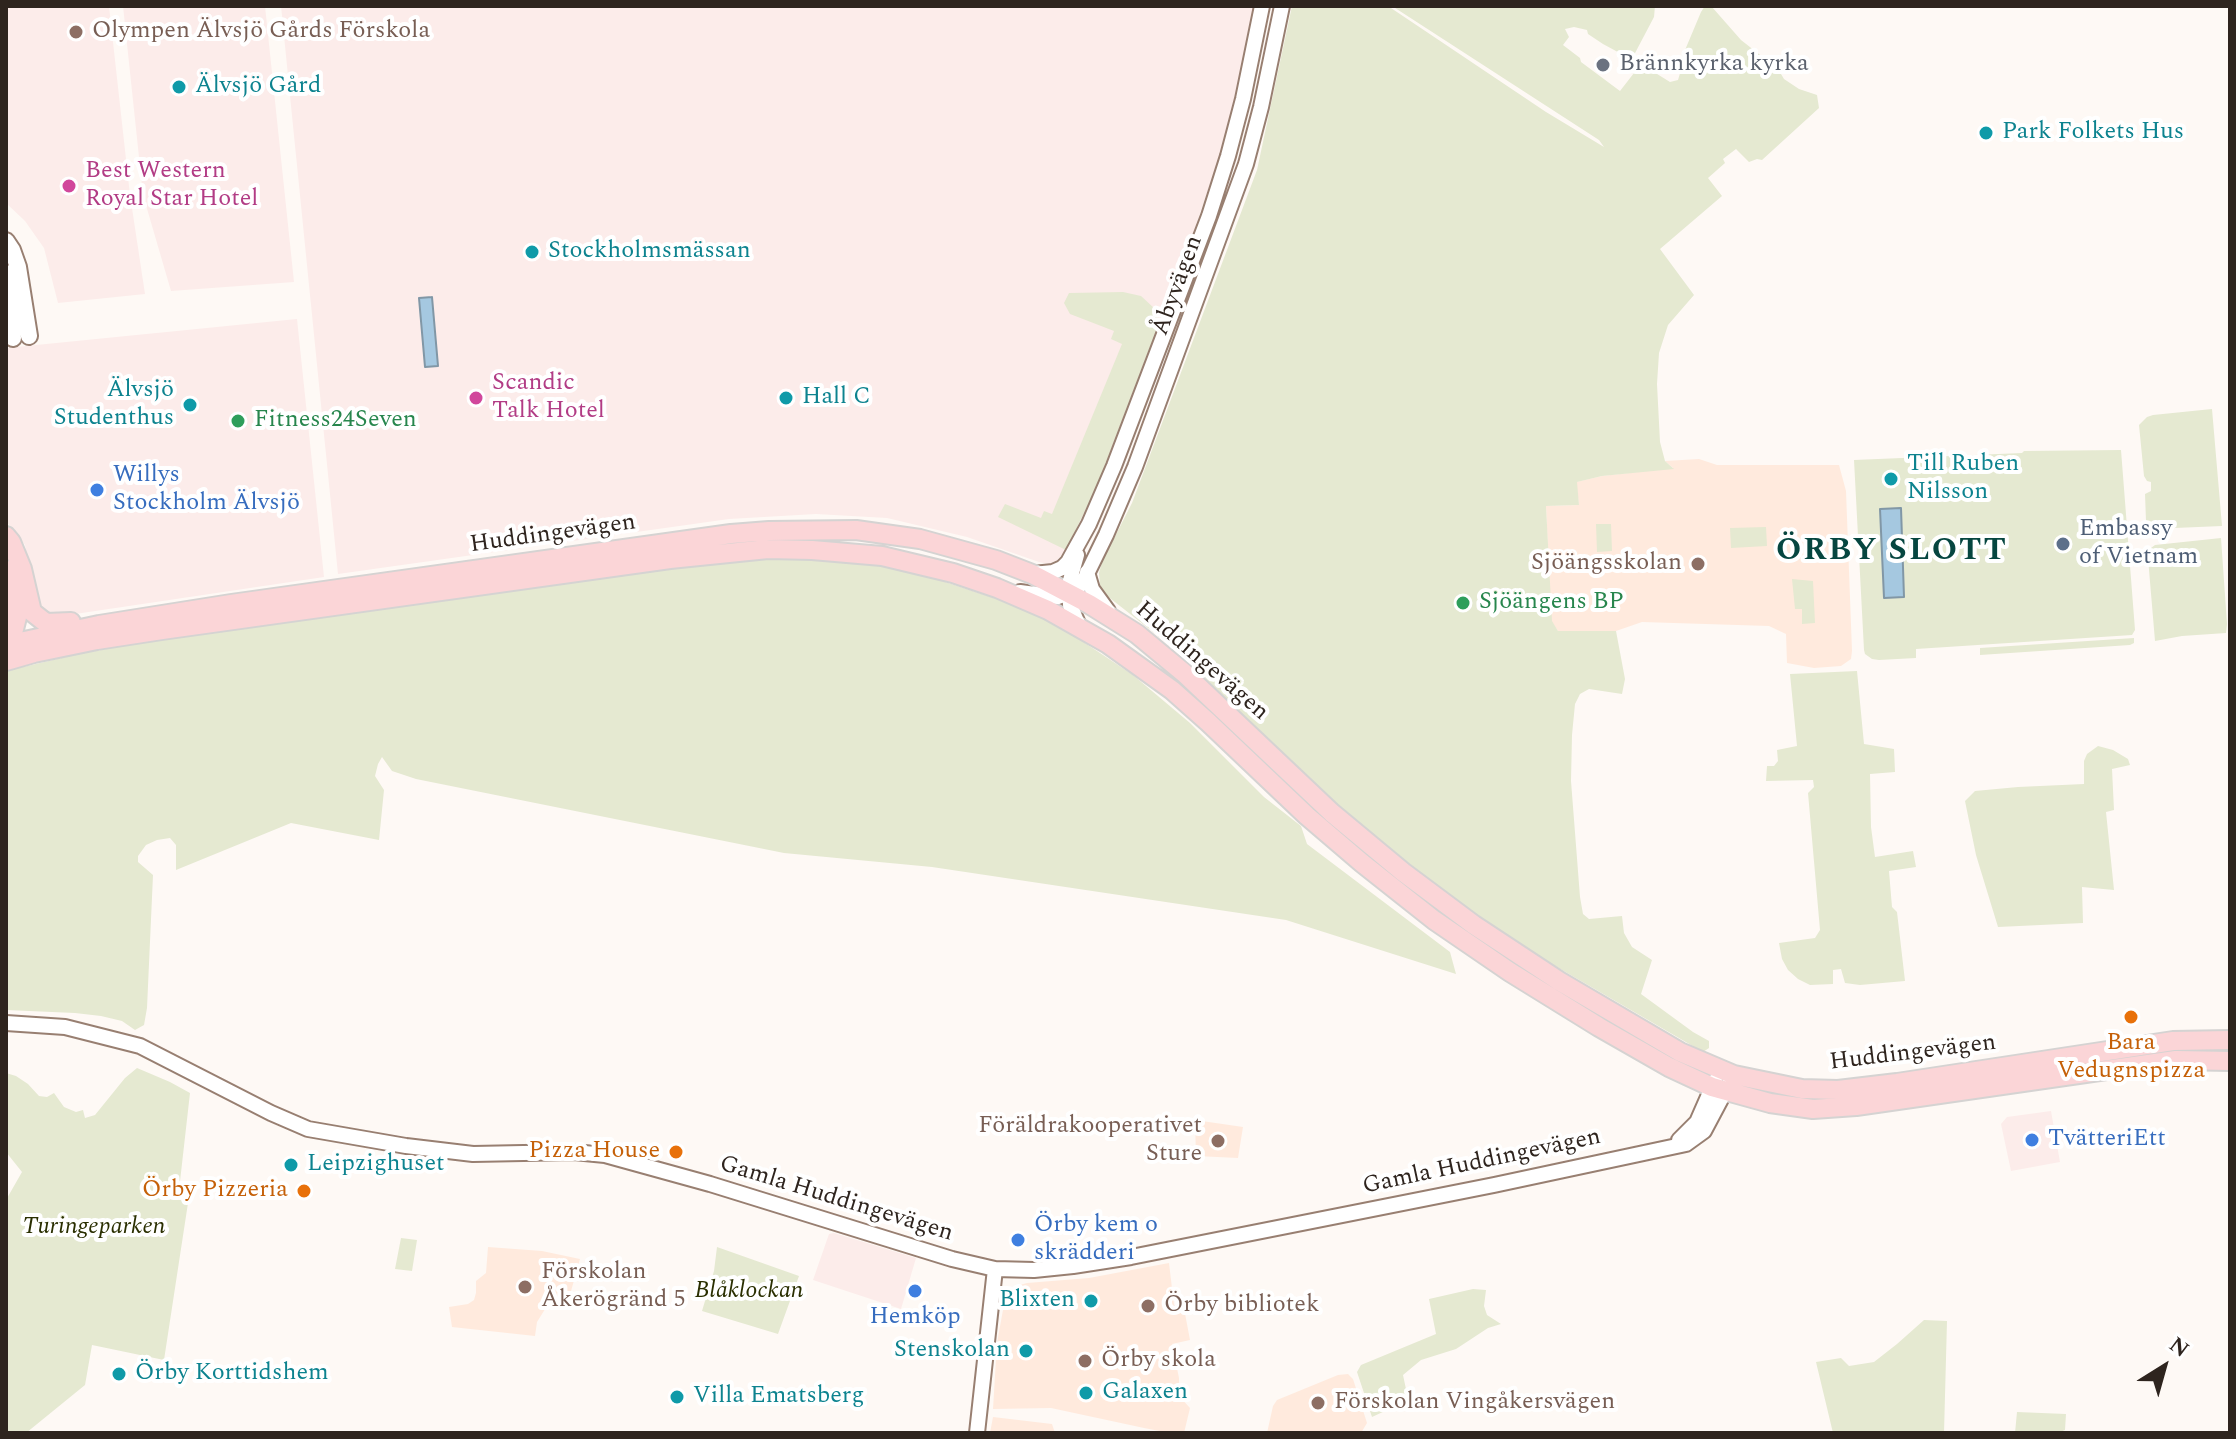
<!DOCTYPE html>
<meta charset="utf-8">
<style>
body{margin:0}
#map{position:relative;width:2236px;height:1439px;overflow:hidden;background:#fef9f5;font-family:Spectral,serif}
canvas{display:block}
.frame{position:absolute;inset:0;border:8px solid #2e241e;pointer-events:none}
.north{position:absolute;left:2124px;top:1327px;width:80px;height:80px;-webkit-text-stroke:6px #fff;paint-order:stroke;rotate:37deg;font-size:22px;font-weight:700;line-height:32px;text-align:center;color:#2e241e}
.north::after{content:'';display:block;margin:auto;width:28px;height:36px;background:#2e241e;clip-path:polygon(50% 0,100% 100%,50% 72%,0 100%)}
</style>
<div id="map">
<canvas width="2236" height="1439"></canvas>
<div class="frame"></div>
<div class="north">N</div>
</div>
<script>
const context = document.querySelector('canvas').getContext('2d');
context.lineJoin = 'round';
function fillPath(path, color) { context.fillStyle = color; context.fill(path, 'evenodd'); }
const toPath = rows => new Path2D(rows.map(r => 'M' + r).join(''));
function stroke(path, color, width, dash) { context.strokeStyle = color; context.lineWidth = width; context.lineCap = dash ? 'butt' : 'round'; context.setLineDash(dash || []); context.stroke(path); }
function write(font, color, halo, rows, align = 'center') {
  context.font = font + ' Spectral,serif'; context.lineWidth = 8; context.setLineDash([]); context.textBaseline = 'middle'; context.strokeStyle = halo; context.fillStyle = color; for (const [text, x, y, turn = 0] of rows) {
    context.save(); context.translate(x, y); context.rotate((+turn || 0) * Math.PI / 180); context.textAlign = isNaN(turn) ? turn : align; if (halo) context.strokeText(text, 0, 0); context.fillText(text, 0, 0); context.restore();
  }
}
const commercial = toPath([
 [6,6,109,6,130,195,145,294,58,303,44,248,25,221,6,203],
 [123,6,265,6,294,282,171,291,143,195],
 [281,6,1254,6,1235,98,1220,155,1186,254,1097,486,1066,550,1057,560,1048,564,1039,562,967,537,887,518,816,514,729,519,338,574],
 [297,319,324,577,55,617,42,610,30,575,25,545,6,521,6,348],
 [2051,1111,2060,1162,2011,1171,2001,1124,2007,1117],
 [834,1233,916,1258,901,1309,813,1280,829,1234]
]);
const built = toPath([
 [1699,459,1717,465,1839,465,1846,491,1852,651,1851,659,1841,666,1814,668,1787,663,1786,634,1769,626,1642,622,1616,631,1558,631,1551,621,1546,506,1579,505,1576,482,1602,476,1673,468,1665,461],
 [1195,1120,1243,1127,1238,1158,1196,1156],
 [488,1247,542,1251,580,1259,566,1309,552,1305,547,1306,537,1322,535,1336,452,1327,449,1307,468,1304,474,1300,476,1293,476,1281,486,1273],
 [1169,1263,1174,1305,1183,1303,1190,1340,1172,1344,1179,1378,1179,1396,1190,1408,1184,1433,1170,1433,1144,1428,1051,1408,993,1409,997,1343,1005,1299,1013,1287,1027,1283,1089,1278],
 [1348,1374,1353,1379,1367,1423,1361,1433,1267,1433,1273,1406,1277,1400,1338,1375],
 [993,1417,1052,1424,1055,1433,990,1433]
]);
const green = toPath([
 [1292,6,1388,6,1546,112,1604,147,1599,140,1392,6,1655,6,1654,17,1634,55,1627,57,1603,44,1588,34,1587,30,1574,27,1565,29,1569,37,1563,45,1580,58,1581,62,1620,91,1641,64,1670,82,1678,80,1681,70,1680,62,1701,12,1705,6,1712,7,1741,40,1778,69,1784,79,1799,89,1817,95,1819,108,1762,160,1757,159,1749,162,1736,149,1723,159,1725,163,1708,178,1722,196,1660,249,1694,295,1668,325,1659,353,1657,384,1660,442,1665,461,1674,469,1602,476,1577,482,1579,505,1546,506,1552,621,1558,631,1616,631,1625,679,1622,694,1589,689,1580,694,1575,704,1572,735,1571,781,1580,897,1583,914,1589,919,1622,916,1624,933,1632,947,1652,960,1641,994,1693,1032,1709,1041,1709,1048,1703,1052,1495,931,1449,897,1345,812,1277,750,1181,654,1106,595,1100,585,1099,573,1102,562,1132,503,1257,170],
 [1123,292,1141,296,1155,309,1159,323,1097,486,1066,550,998,517,1005,504,1041,518,1044,511,1052,514,1122,344,1111,339,1114,331,1070,314,1064,303,1069,293],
 [2212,409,2222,526,2151,529,2146,521,2145,494,2151,491,2151,482,2147,481,2144,476,2139,425,2147,417,2153,415],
 [2121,450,2135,630,2132,635,1916,649,1916,658,1879,660,1872,659,1865,654,1864,650,1854,460,2022,453,2024,451],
 [1596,524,1611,524,1612,551,1597,552],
 [1766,527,1767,546,1731,548,1730,528],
 [2221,538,2227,624,2226,633,2182,636,2155,641,2148,558,2151,548,2155,545],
 [805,558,862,562,912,571,1009,603,1050,622,1082,641,1133,675,1190,723,1264,797,1301,826,1307,844,1450,952,1456,974,1286,920,932,867,784,853,416,779,392,771,382,757,378,764,375,776,384,790,379,840,291,823,176,870,176,845,170,838,157,840,146,845,138,856,138,862,153,875,147,1008,144,1025,135,1030,122,1021,101,1016,75,1013,6,1010,6,671,74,655,149,641,739,560],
 [1792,579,1813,581,1815,623,1802,624,1802,609,1795,609],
 [2134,638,2134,643,2130,645,1980,655,1980,648],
 [1857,671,1864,744,1894,749,1895,772,1870,774,1871,827,1875,857,1913,851,1916,867,1889,871,1892,907,1897,912,1905,981,1860,985,1845,983,1841,969,1833,970,1833,984,1810,985,1798,979,1788,970,1782,959,1779,943,1815,938,1820,930,1808,793,1814,787,1813,780,1766,781,1767,766,1774,766,1778,761,1777,750,1797,746,1790,674],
 [2098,746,2113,750,2128,759,2130,765,2112,769,2114,810,2106,812,2114,890,2082,887,2083,923,1998,927,1976,855,1965,801,1975,791,2018,787,2084,784,2084,761,2087,754],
 [137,1068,170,1082,190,1093,178,1199,188,1203,164,1360,92,1345,85,1385,26,1433,6,1433,6,1200,22,1172,6,1152,6,1073,16,1076,28,1084,39,1096,47,1097,54,1093,64,1107,76,1112,83,1110,85,1118,95,1115,125,1078],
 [401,1238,417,1240,412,1271,395,1269],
 [717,1247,799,1276,778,1334,702,1311,714,1271],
 [1473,1289,1486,1290,1484,1306,1487,1315,1501,1324,1488,1328,1456,1349,1421,1360,1403,1375,1410,1408,1385,1411,1372,1417,1357,1372,1361,1365,1436,1334,1429,1299],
 [1924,1320,1947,1321,1944,1433,1833,1433,1816,1362,1841,1358,1849,1366,1874,1362,1897,1344],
 [2017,1412,2066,1414,2065,1430,2058,1433,2015,1433]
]);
const water = toPath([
 [432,297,438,366,425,367,419,298,432,297],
 [1901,508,1904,597,1884,598,1880,509,1901,508]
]);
const tertiary = toPath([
 [1077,555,1069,584,1070,605,1080,628],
 [1087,572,1092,589,1108,611],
 [1033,574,1053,572,1062,568,1068,562,1089,524,1114,466,1209,216,1228,156,1243,99,1262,6],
 [1020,592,1058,597,1075,590,1083,582,1106,535,1135,467,1246,164,1261,107,1282,6],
 [6,1023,65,1027,140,1046,271,1113,308,1129,406,1146,473,1154,574,1152,605,1155,710,1184,952,1259,995,1269,1034,1270,1073,1266,1131,1257,1494,1185,1686,1144,1704,1131,1730,1082],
 [1679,1140,1697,1122,1715,1081],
 [977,1433,995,1269]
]);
const secondary = toPath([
 [6,241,12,250,18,267,29,336],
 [6,273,13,338]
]);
const primary = toPath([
 [6,536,11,542,22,569,32,612,46,623,71,622],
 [6,570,17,617,14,629,6,635],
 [6,645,99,625,231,604,731,534,769,531,856,530,920,539,996,560,1032,574,1089,604,1137,634,1184,673,1332,813,1403,872,1474,925,1559,981,1680,1052,1734,1075,1802,1089,1838,1090,1897,1083,2173,1041,2230,1040],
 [6,661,34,653,97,640,162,630,670,559,768,549,812,550,882,556,953,573,997,588,1048,610,1108,644,1172,690,1208,722,1307,816,1362,863,1434,920,1510,972,1599,1027,1669,1067,1712,1087,1770,1103,1813,1109,1856,1106,2176,1060,2230,1061]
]);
const markers = [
 [76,32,8,"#8d6e63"],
 [1603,65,8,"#6b7280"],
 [179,87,8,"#0f9aa8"],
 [1986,133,8,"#0f9aa8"],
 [69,186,8,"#d1479c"],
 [532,252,8,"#0f9aa8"],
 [476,398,8,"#d1479c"],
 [786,398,8,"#0f9aa8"],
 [190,405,8,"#0f9aa8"],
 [238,421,8,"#2e9e5b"],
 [1891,479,8,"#0f9aa8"],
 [97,490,8,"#3f7fe0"],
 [2063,544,8,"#5c6f8a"],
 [1698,564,8,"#8d6e63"],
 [1463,603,8,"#2e9e5b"],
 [2131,1017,8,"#e8710a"],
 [2032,1140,8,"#3f7fe0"],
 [1218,1141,8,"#8d6e63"],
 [676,1152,8,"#e8710a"],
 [291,1165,8,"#0f9aa8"],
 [304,1191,8,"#e8710a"],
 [1018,1240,8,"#3f7fe0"],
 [525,1287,8,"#8d6e63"],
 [915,1291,8,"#3f7fe0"],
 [1091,1301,8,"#0f9aa8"],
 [1148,1306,8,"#8d6e63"],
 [1026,1351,8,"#0f9aa8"],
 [1085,1361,8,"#8d6e63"],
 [119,1374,8,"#0f9aa8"],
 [1086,1393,8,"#0f9aa8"],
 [677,1397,8,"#0f9aa8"],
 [1318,1403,8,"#8d6e63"]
];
const educationNames = [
 ["Olympen Älvsjö Gårds Förskola",92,32],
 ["Sjöängsskolan",1682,564,"right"],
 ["Föräldrakooperativet",1202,1127,"right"],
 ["Sture",1202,1155,"right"],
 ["Förskolan",541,1273],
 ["Åkerögränd 5",541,1301],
 ["Örby bibliotek",1164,1306],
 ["Örby skola",1101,1361],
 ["Förskolan Vingåkersvägen",1334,1403]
];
const worshipNames = [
 ["Brännkyrka kyrka",1619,65]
];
const cultureNames = [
 ["Älvsjö Gård",195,87],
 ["Park Folkets Hus",2002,133],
 ["Stockholmsmässan",548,252],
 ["Älvsjö",174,391,"right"],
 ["Studenthus",174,419,"right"],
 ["Hall C",802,398],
 ["Till Ruben",1907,465],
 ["Nilsson",1907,493],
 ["Leipzighuset",307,1165],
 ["Blixten",1075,1301,"right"],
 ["Stenskolan",1010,1351,"right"],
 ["Örby Korttidshem",135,1374],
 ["Galaxen",1102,1393],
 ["Villa Ematsberg",693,1397]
];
const hotelNames = [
 ["Best Western",85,172],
 ["Royal Star Hotel",85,200],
 ["Scandic",492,384],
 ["Talk Hotel",492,412]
];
const streetNames = [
 ["Åbyvägen",1179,286,-70],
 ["Huddingevägen",553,535,-8],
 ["Huddingevägen",1201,662,41],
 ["Huddingevägen",1913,1054,-7],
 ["Gamla Huddingevägen",1482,1163,-12],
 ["Gamla Huddingevägen",836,1200,17]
];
const leisureNames = [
 ["Fitness24Seven",254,421],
 ["Sjöängens BP",1479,603]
];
const shopNames = [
 ["Willys",113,476],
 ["Stockholm Älvsjö",113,504],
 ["TvätteriEtt",2048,1140],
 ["Örby kem o",1034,1226],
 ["skrädderi",1034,1254],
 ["Hemköp",915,1318,"center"]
];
const serviceNames = [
 ["Embassy",2079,530],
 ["of Vietnam",2079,558]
];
const foodNames = [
 ["Bara",2131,1044,"center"],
 ["Vedugnspizza",2131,1072,"center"],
 ["Pizza House",660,1152],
 ["Örby Pizzeria",288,1191]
];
const parkNames = [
 ["Turingeparken",94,1228],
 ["Blåklockan",749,1292]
];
const districtNames = [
 ["ÖRBY SLOTT",1892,553]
];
fillPath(commercial, '#fcecea');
fillPath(built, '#ffeadd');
fillPath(green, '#e5e9d1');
fillPath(water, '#a5c8e0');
stroke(water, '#8197a6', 2);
stroke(tertiary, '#987f71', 18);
stroke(secondary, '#987f71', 20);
stroke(primary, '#d5d3d2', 22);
stroke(tertiary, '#fff', 14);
stroke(secondary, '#fff', 16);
stroke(primary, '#fbd5d7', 18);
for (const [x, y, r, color] of markers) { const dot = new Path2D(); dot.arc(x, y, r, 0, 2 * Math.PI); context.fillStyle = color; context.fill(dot); stroke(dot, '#fff', 3); }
write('24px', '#785e54', '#fff', educationNames, 'left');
write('24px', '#5b616d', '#fff', worshipNames, 'left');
write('24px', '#0d838f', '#fff', cultureNames, 'left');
write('24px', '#b23c85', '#fff', hotelNames, 'left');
write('24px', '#2e241e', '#fff', streetNames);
write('24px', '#27864d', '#fff', leisureNames, 'left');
write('24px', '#366cbe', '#fff', shopNames, 'left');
write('24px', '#4e5e75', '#fff', serviceNames, 'left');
write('24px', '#c56008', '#fff', foodNames, 'right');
write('italic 24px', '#2a2f01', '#fff', parkNames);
context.letterSpacing = '2px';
write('bold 32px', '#064640', '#fff', districtNames);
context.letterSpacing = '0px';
</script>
